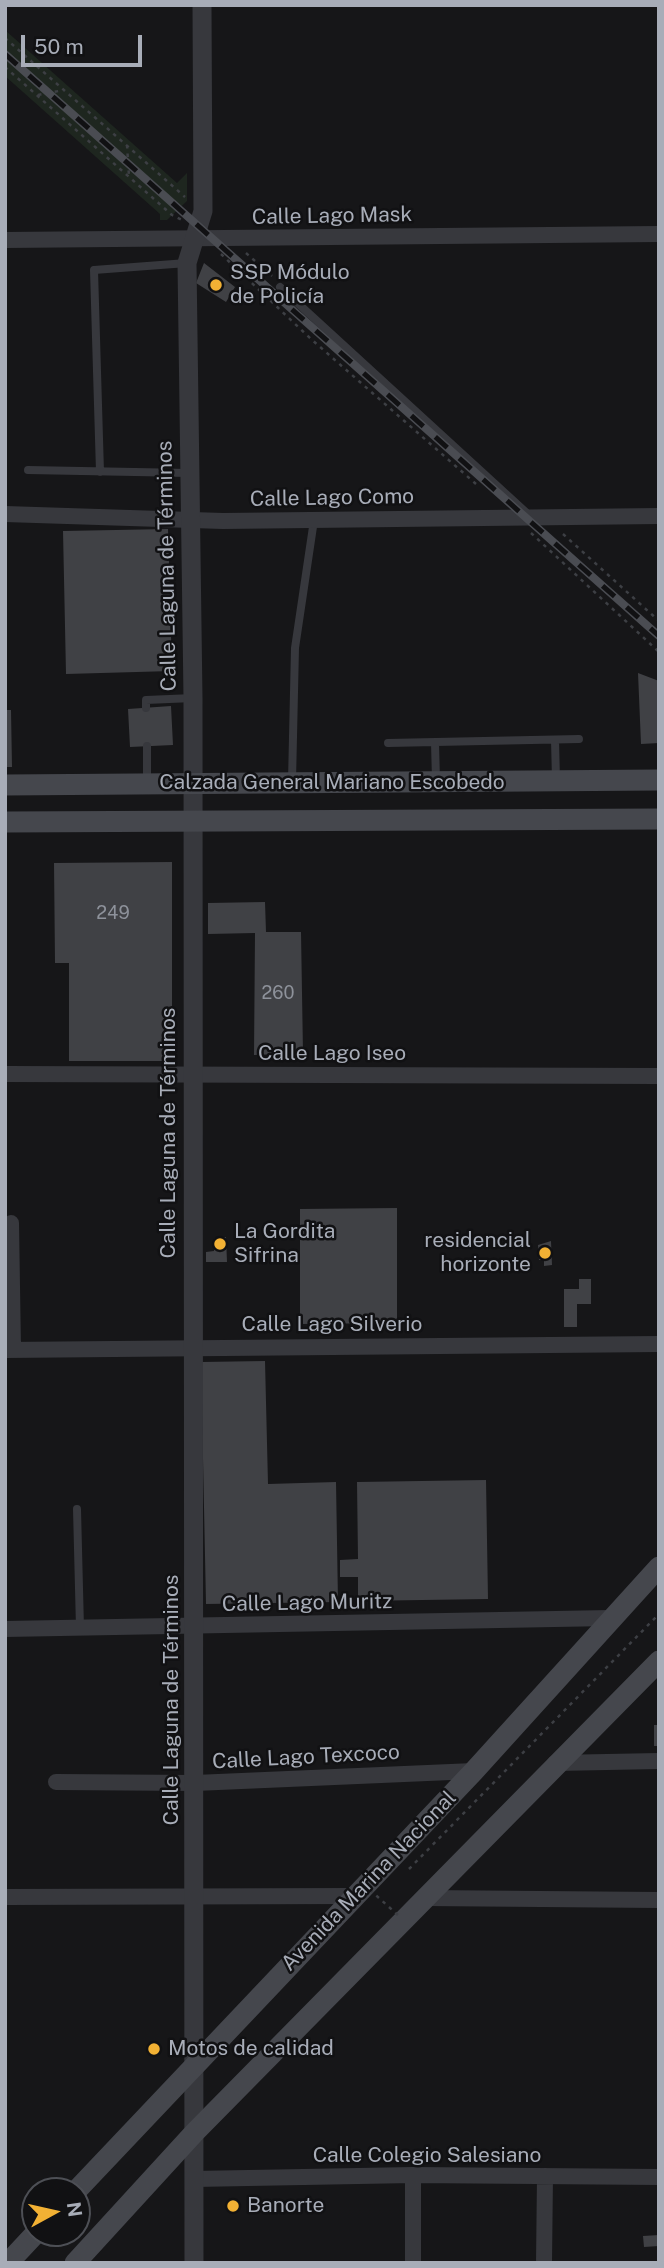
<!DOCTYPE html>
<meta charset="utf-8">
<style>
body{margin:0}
#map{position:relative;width:664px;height:2268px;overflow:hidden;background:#161618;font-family:"Public Sans",sans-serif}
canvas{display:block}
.frame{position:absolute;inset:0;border:7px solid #a8adb8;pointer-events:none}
.north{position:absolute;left:21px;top:2177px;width:70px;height:70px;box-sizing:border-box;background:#111113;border:2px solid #4d4f55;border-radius:50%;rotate:82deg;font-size:19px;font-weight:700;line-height:28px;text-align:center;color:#a8adb8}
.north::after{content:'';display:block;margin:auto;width:24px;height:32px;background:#f2b134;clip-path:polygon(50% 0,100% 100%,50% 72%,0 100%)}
.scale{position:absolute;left:21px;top:35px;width:121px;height:32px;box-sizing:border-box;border:4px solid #a8adb8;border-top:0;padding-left:9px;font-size:21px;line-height:24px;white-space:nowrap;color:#a8adb8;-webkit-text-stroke:5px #111113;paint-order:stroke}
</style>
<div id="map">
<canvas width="664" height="2268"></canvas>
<div class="frame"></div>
<div class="north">N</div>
<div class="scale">50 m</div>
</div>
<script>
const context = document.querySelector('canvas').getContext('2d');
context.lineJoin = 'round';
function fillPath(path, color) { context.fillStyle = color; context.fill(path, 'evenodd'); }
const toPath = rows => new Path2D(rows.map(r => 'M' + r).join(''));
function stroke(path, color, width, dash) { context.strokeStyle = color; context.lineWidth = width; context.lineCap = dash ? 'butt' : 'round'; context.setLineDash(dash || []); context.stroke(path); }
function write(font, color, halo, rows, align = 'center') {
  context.font = font + ' "Public Sans",sans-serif'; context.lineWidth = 5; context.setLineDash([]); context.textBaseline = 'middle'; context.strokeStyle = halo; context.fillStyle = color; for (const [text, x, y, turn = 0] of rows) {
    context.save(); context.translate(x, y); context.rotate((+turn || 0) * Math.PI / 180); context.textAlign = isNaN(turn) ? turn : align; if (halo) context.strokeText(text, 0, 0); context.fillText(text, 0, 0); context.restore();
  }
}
const green = toPath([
 [5,30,177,183,187,173,187,201,167,220,160,220,160,214,5,76]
]);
const building = toPath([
 [204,263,235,287,226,302,196,283],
 [168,529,172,671,66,674,63,531],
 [638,673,659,681,659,743,641,744],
 [171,706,173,745,130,747,128,709],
 [5,710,11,710,12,767,5,767],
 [172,862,172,1061,69,1061,69,963,55,963,54,863],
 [265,902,266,932,301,932,303,1053,254,1055,255,933,208,934,208,903],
 [397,1208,397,1323,300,1324,300,1209],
 [226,1237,227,1262,206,1262,206,1252,214,1251,214,1238],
 [551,1241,552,1265,544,1266,544,1260,539,1260,538,1245],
 [579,1279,591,1279,591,1304,577,1304,577,1327,564,1327,564,1289,579,1289],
 [265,1361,268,1484,336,1482,338,1602,206,1604,201,1362],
 [486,1480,488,1599,358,1601,358,1577,340,1577,340,1560,358,1559,357,1482],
 [654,1725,659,1725,659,1746,654,1746],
 [659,2235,659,2246,644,2247,643,2236]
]);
const path = toPath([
 [5,38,185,197],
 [5,67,172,215,182,220],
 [38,95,64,90],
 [127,145,129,177],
 [246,253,272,276],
 [221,254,311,339,476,484],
 [531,533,659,652],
 [563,534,659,621],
 [409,1869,659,1614],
 [77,2215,84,2208],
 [55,2240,61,2233]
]);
const service = toPath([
 [280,287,530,516],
 [28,470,188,473],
 [100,472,94,270,187,263],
 [146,708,146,700,193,698],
 [555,740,556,780],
 [388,743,579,739],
 [435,743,436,780],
 [147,746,147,782],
 [292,781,295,648,314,520],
 [77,1509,80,1628]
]);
const minor = toPath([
 [5,240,659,234],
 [5,514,223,521,659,516],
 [5,1074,659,1076],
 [11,1223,13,1349],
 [5,1350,659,1344],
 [5,1629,610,1618],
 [555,1763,659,1761],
 [56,1782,195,1783,474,1771],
 [5,1897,352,1896],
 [424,1898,659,1900],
 [194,2179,413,2175,659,2177],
 [413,2263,413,2175],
 [544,2263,545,2176]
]);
const tertiary = toPath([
 [194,2263,193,698,187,263,203,211,202,5]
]);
const secondary = toPath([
 [5,785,659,780],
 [5,822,659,819],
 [76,2191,474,1771,659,1567],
 [8,2263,36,2233],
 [75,2263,195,2132,659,1661]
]);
const rail = toPath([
 [5,54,659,636]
]);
const pathBridge = toPath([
 [370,1890,399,1916]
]);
const markers = [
 [216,285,7,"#f2b134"],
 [220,1244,7,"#f2b134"],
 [545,1253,7,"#f2b134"],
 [154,2049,7,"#f2b134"],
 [233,2206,7,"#f2b134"]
];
const numberNames = [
 ["249",113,913],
 ["260",278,993]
];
const streetNames = [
 ["Calle Lago Mask",332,216,-1],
 ["Calle Lago Como",332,498,-1],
 ["Calle Laguna de Términos",167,566,-91],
 ["Calzada General Mariano Escobedo",332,783],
 ["Calle Lago Iseo",332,1054],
 ["Calle Laguna de Términos",169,1133,-90],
 ["Calle Lago Silverio",332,1325],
 ["Calle Lago Muritz",307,1603,-1],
 ["Calle Laguna de Términos",172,1700,-90],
 ["Calle Lago Texcoco",306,1757,-3],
 ["Avenida Marina Nacional",369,1881,-46],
 ["Calle Colegio Salesiano",427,2156]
];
const poiNames = [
 ["SSP Módulo",230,273],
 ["de Policía",230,297],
 ["La Gordita",234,1232],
 ["Sifrina",234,1256],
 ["residencial",531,1241,"right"],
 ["horizonte",531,1265,"right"],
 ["Motos de calidad",168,2049],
 ["Banorte",247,2206]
];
fillPath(green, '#1e261f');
fillPath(building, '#404145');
stroke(path, '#3d3f44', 2.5, [3.5, 5]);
stroke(service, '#37383d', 8);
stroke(minor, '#37383d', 16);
stroke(tertiary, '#37383d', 19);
stroke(secondary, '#45474d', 21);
stroke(rail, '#4a4c52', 8);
stroke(rail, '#111113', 5, [16]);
stroke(pathBridge, '#3d3f44', 2.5, [3.5, 5]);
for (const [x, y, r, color] of markers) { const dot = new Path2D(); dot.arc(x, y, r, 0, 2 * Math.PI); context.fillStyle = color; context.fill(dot); stroke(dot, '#111113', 2.5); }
write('18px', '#8e929b', null, numberNames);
write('21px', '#a8adb8', '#111113', streetNames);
write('21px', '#a8adb8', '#111113', poiNames, 'left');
</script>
